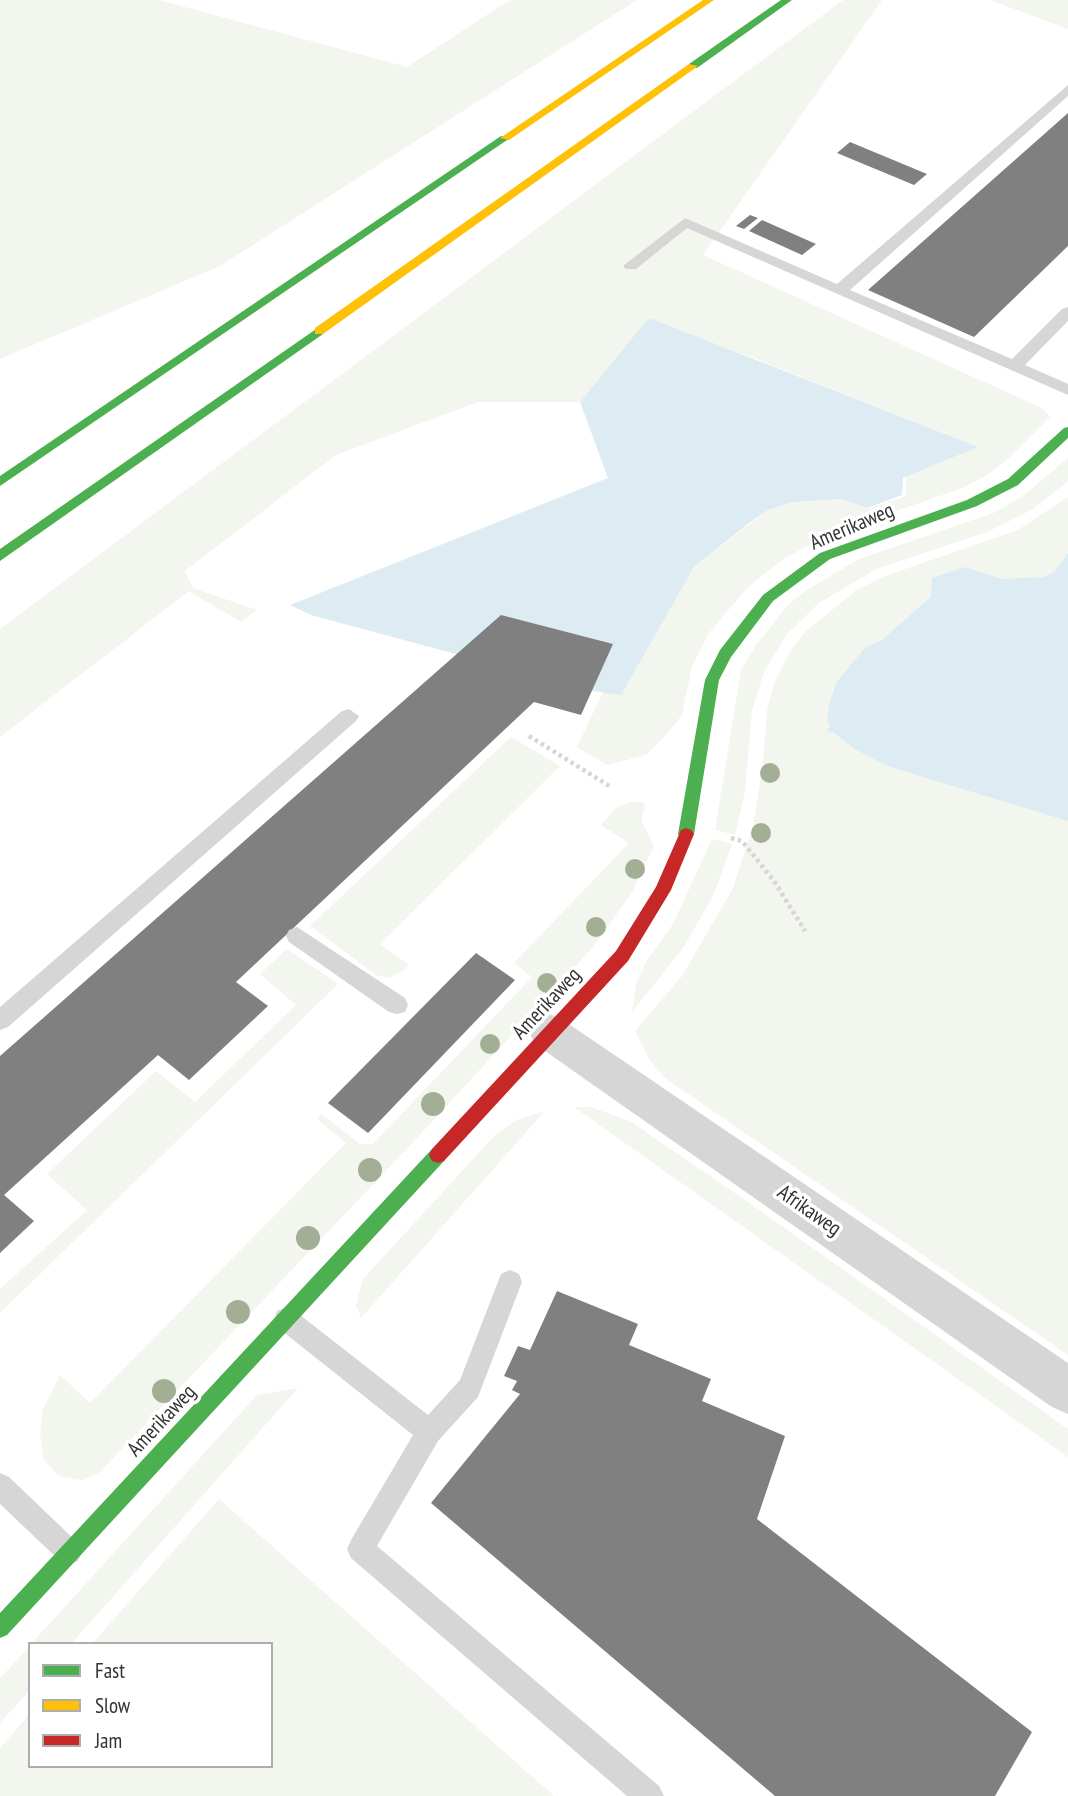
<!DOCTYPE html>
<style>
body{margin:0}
#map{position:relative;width:1068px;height:1796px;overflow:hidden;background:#fff;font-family:"PT Sans Narrow",sans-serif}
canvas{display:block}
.legend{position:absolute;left:28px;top:1642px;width:245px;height:126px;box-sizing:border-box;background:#fff;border:2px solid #adadad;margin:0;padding:9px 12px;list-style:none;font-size:21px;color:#323232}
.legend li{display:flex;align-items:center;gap:14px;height:35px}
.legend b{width:35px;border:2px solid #adadad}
</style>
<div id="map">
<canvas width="1068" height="1796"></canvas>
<ul class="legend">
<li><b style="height:9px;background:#4caf50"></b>Fast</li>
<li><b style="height:9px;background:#ffc107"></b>Slow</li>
<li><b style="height:9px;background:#c62828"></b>Jam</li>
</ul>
</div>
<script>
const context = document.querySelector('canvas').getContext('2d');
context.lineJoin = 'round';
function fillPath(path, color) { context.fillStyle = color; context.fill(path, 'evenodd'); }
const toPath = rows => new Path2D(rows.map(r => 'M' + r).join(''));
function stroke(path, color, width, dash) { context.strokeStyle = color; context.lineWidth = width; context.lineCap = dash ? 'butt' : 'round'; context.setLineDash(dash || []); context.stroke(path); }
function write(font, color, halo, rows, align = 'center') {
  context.font = font + ' "PT Sans Narrow",sans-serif'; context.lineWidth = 7; context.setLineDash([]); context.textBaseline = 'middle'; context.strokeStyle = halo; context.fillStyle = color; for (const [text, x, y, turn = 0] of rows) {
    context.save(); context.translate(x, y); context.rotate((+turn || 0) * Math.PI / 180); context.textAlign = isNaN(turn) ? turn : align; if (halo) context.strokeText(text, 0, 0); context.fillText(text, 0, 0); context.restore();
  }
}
const green = toPath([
 [0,0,159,0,407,67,510,0,637,0,220,266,0,359],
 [843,0,882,0,703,255,1042,408,1050,417,1010,457,989,474,960,489,829,534,782,560,747,588,709,633,692,666,682,715,667,734,646,755,607,765,577,747,603,692,621,694,694,567,768,510,793,502,841,499,868,509,906,496,906,477,977,447,749,356,648,320,580,402,478,402,336,455,185,571,193,588,257,610,241,622,189,591,0,737,0,629],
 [990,0,1068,0,1068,29],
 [1068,458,1068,481,1033,509,987,532,876,569,819,603,787,634,764,672,752,711,745,792,735,835,715,830,741,670,756,645,789,604,807,590,859,559,996,512,1023,496],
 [1068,497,1068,1355,665,1078,649,1059,635,1031,682,976,733,888,753,826,762,773,767,710,774,684,791,650,806,631,857,590,885,576,1018,530],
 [511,737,560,766,380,944,409,965,404,970,389,978,376,975,310,926],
 [631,802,643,802,645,806,641,820,654,846,631,894,593,947,417,1138,100,1472,82,1480,59,1476,44,1460,40,1434,43,1409,60,1375,90,1403,346,1143,317,1119,321,1114,360,1144,373,1144,532,977,514,963,629,843,601,825,617,807],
 [712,839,732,844,713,896,683,948,632,1012,636,984,647,960,673,924],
 [287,949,338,984,0,1313,0,1289,87,1210,47,1174,156,1071,195,1102,296,1005,260,974],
 [574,1107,590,1107,630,1121,748,1202,1068,1429,1068,1457],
 [545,1111,361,1318,356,1305,363,1279,496,1134,519,1119],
 [298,1388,71,1644,31,1644,257,1395],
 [219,1499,554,1796,0,1796,0,1748,30,1714,30,1766,271,1766,271,1644,92,1644],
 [30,1646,30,1690,0,1723,0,1678]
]);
const water = toPath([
 [652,319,978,447,903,478,902,495,886,501,867,508,841,499,793,502,768,510,749,523,694,567,621,695,593,691,311,615,290,605,608,478,580,402,647,320],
 [1068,553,1068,821,887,766,855,749,833,732,830,733,827,729,830,727,827,719,830,701,837,682,865,648,882,640,931,597,932,578,965,567,1002,579,1044,577,1054,572]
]);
const building = toPath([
 [1068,113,1068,246,974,337,868,290],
 [850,142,927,174,914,185,837,153],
 [750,215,758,218,744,229,736,226],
 [762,220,816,244,802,255,749,231],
 [501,615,613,644,581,715,534,702,236,982,268,1006,189,1080,158,1055,4,1195,34,1221,0,1253,0,1056],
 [476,953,515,980,372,1129,368,1133,328,1103],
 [557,1291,638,1324,629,1345,711,1379,702,1401,785,1436,757,1519,1032,1732,995,1796,775,1796,431,1503,520,1394,512,1390,517,1381,504,1376,518,1346,530,1350]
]);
const path = toPath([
 [529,736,611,787],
 [731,838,742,841,774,881,805,931]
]);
const lane = toPath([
 [1068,85,1068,96,850,290,1012,359,1062,309,1068,307,1068,321,1025,365,1068,384,1068,395,687,228,636,269,626,269,623,266,685,218,837,284,1068,85],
 [349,709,359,716,356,721,8,1027,0,1030,0,1007,342,711,349,709],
 [297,927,405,998,408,1005,405,1012,397,1014,389,1012,289,942,286,936,289,930,297,927],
 [510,1270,519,1274,522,1282,478,1397,438,1441,377,1546,659,1786,664,1796,627,1796,351,1558,347,1549,351,1540,413,1435,277,1327,274,1319,277,1311,286,1307,295,1311,428,1415,460,1380,501,1274,510,1270],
 [0,1473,9,1477,78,1543,82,1552,78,1561,69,1565,60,1561,0,1504,0,1473]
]);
const street = toPath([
 [549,1014,563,1020,1068,1363,1068,1414,1052,1407,535,1044,529,1032,535,1020,549,1014]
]);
const fast = toPath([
 [781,0,792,0,697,68,689,68,689,64,781,0],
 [501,136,510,138,0,486,0,476,501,136],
 [319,327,325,331,323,334,0,561,0,549,319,327],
 [1068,427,1068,438,1018,485,977,506,830,559,773,601,731,657,719,680,694,834,691,838,681,838,678,834,705,680,720,650,763,595,820,553,967,500,1008,479,1064,428,1068,427],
 [438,1147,444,1149,447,1155,444,1161,7,1635,0,1638,0,1613,432,1149,438,1147]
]);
const slow = toPath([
 [703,0,714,0,509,140,500,138,703,0],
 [689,64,698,66,323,334,315,334,315,328,689,64]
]);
const jam = toPath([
 [686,828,691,830,694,834,671,890,628,961,444,1161,438,1163,432,1161,429,1155,432,1149,616,951,656,887,681,830,686,828]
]);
const trees = [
 [770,773,10],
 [761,833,10],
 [635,869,10],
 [596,927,10],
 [547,983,10],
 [490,1044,10],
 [433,1104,12],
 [370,1170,12],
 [308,1238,12],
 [238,1312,12],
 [164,1391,12]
];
const streetNames = [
 ["Amerikaweg",852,527,-23],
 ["Amerikaweg",547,1004,-47],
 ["Afrikaweg",809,1211,35],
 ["Amerikaweg",162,1421,-47]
];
fillPath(green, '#f2f6ee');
fillPath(water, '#ddebf2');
fillPath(building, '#808080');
stroke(path, '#d6d6d6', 4.5, [3.5, 3.5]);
fillPath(lane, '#d6d6d6');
fillPath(street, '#d6d6d6');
fillPath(fast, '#4caf50');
fillPath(slow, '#ffc107');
fillPath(jam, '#c62828');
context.fillStyle = '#a3af95';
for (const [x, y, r] of trees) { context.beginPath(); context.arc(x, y, r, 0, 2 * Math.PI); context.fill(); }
write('21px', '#323232', '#fff', streetNames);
</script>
